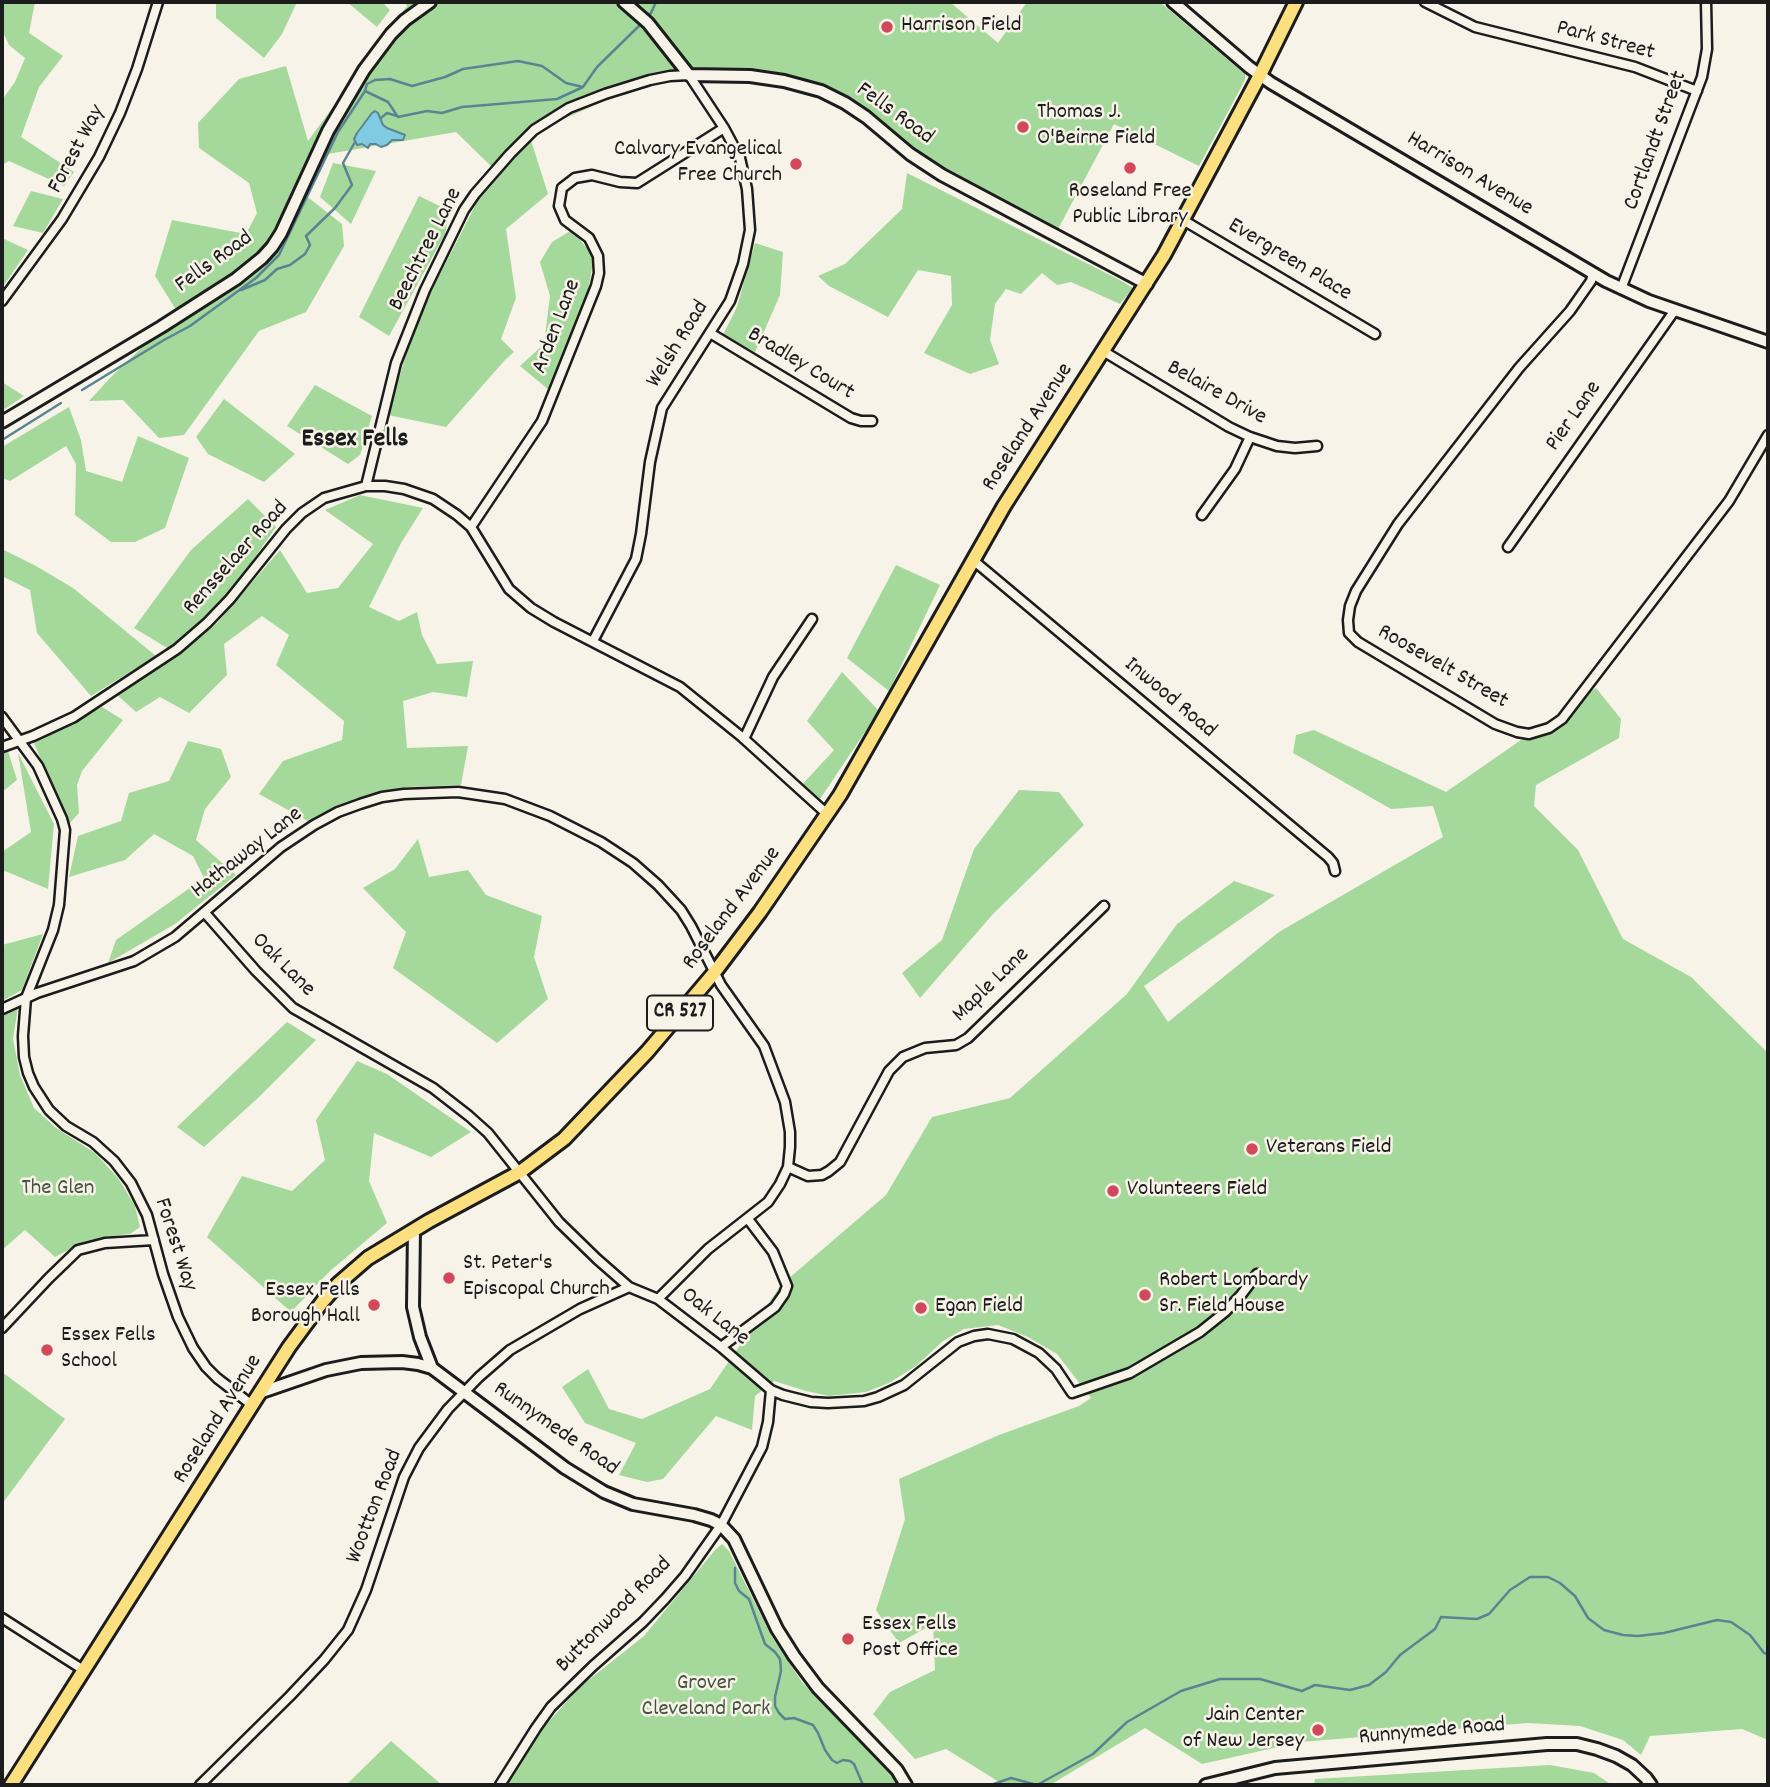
<!DOCTYPE html>
<style>
body{margin:0}
#map{position:relative;width:1770px;height:1787px;overflow:hidden;background:#f7f3e8;font-family:Dekko,sans-serif}
canvas{display:block}
.frame{position:absolute;inset:0;border:4px solid #1c1c1c;pointer-events:none}
</style>
<div id="map">
<canvas width="1770" height="1787"></canvas>
<div class="frame"></div>
</div>
<script>
const context = document.querySelector('canvas').getContext('2d');
context.lineJoin = 'round';
function fillPath(path, color) { context.fillStyle = color; context.fill(path, 'evenodd'); }
const toPath = rows => new Path2D(rows.map(r => 'M' + r).join(''));
function stroke(path, color, width, dash) { context.strokeStyle = color; context.lineWidth = width; context.lineCap = dash ? 'butt' : 'round'; context.setLineDash(dash || []); context.stroke(path); }
function write(font, color, halo, rows, align = 'center') {
  context.font = font + ' Dekko,sans-serif'; context.lineWidth = 5; context.setLineDash([]); context.textBaseline = 'middle'; context.strokeStyle = halo; context.fillStyle = color; for (const [text, x, y, turn = 0] of rows) {
    context.save(); context.translate(x, y); context.rotate((+turn || 0) * Math.PI / 180); context.textAlign = isNaN(turn) ? turn : align; if (halo) context.strokeText(text, 0, 0); context.fillText(text, 0, 0); context.restore();
  }
}
const green = toPath([
 [2,2,35,2,29,33,63,56,39,87,21,137,74,172,64,186,9,161,2,165,2,100,15,82,25,58,9,45,2,30],
 [216,2,297,2,282,34,264,58,216,18],
 [347,2,382,2,390,10,377,27],
 [405,2,950,2,998,43,1027,2,1160,2,1241,71,1245,74,1245,80,1199,166,1114,124,1057,231,942,172,915,153,860,105,838,92,814,82,812,86,657,78,529,134,548,194,506,229,516,298,501,339,514,352,505,360,446,427,388,415,416,321,494,169,456,132,316,156,300,191,342,224,344,246,306,312,259,331,184,435,159,438,123,400,89,401,110,378,178,313,155,276,172,220,246,234,257,213,249,183,199,148,198,123,239,79,286,66,308,141,407,6],
 [333,163,376,171,351,224,320,197],
 [907,173,1118,279,1133,288,1120,304,1071,282,1057,285,1042,273,1021,294,1006,289,995,304,990,340,999,364,970,374,924,353,952,305,951,276,918,270,888,317,829,286,818,276,845,264,902,209],
 [31,191,63,199,43,233,13,226],
 [419,196,450,211,445,234,389,336,359,317],
 [572,230,594,257,585,307,549,390,520,366,544,344,550,296,540,262,552,242],
 [2,238,28,250,2,288],
 [755,243,783,252,780,295,755,352,723,335,737,307],
 [2,382,24,396,2,411],
 [315,385,372,416,360,455,348,464,287,426],
 [224,399,295,454,264,482,208,454,196,437],
 [69,407,81,440,86,471,122,482,138,436,189,458,165,528,135,542,111,542,75,515,76,464,66,446,10,481,2,478,2,447],
 [360,495,423,508,401,543,369,607,399,621,417,612,422,635,437,664,473,661,467,697,433,692,403,701,407,748,468,746,461,785,409,787,353,800,308,821,259,794,283,761,342,740,344,721,276,665,289,635,262,616,224,644,227,675,189,713,160,697,136,712,117,695,188,647,217,623,280,550,307,593,338,588,373,544,325,510],
 [248,499,276,527,230,593,169,649,134,628,191,550],
 [2,549,36,566,73,588,156,656,91,696,37,633,30,590,2,576],
 [896,565,940,585,889,691,847,658],
 [842,672,879,711,818,802,801,786,834,750,807,721],
 [1596,688,1621,719,1619,738,1536,785,1534,806,1578,850,1623,939,1691,977,1768,1053,1768,1740,1742,1729,1650,1736,1641,1755,1623,1740,1580,1726,1528,1723,1301,1742,1202,1764,1145,1728,1050,1785,1004,1785,946,1749,915,1759,873,1714,890,1692,935,1670,933,1624,899,1643,876,1610,905,1519,899,1479,999,1435,1079,1406,1091,1398,1057,1354,1028,1337,998,1325,964,1329,943,1341,916,1366,889,1383,866,1392,829,1396,806,1391,774,1381,755,1396,752,1430,716,1416,663,1479,647,1482,619,1475,636,1443,585,1423,562,1387,588,1369,609,1409,642,1419,710,1389,781,1285,886,1195,932,1117,1010,1098,1127,994,1177,924,1234,881,1275,895,1144,986,1168,1022,1279,932,1443,837,1433,806,1391,809,1293,753,1296,735,1314,730,1446,792],
 [102,707,123,720,82,771,77,785,79,813,68,825,34,743],
 [188,741,221,749,231,777,205,809,196,840,236,875,175,924,108,963,116,940,204,878,193,856,154,834,125,860,69,877,78,836,121,821,129,793,169,781],
 [8,751,17,780,2,792,2,754],
 [18,753,54,824,48,889,5,871,2,874,2,852,31,832],
 [1019,790,1059,792,1084,825,993,914,920,998,902,973,942,940,974,849],
 [418,839,429,877,468,870,486,895,542,916,534,957,548,999,497,1043,393,968,406,932,363,888,395,869],
 [43,934,22,990,2,1001,2,945],
 [18,1007,13,1039,20,1075,34,1108,56,1128,95,1153,118,1178,135,1206,140,1227,130,1234,103,1237,77,1245,55,1257,25,1230,2,1250,2,1016],
 [287,1022,316,1040,259,1097,204,1147,177,1127],
 [357,1061,387,1074,471,1132,431,1157,374,1133,369,1181,387,1223,330,1271,291,1312,207,1237,242,1176,292,1191,325,1160,316,1120],
 [2,1372,65,1419,2,1504],
 [722,1544,729,1551,772,1637,802,1682,892,1774,899,1785,505,1785,539,1732,581,1686,644,1636,715,1550],
 [391,1741,442,1785,346,1785],
 [1550,1765,1594,1773,1612,1785,1314,1785,1315,1779]
]);
const water = toPath([
 [375,111,378,113,383,125,387,128,405,135,403,140,392,140,387,145,381,147,376,144,370,144,368,148,362,144,357,145,354,139,357,133,372,113,375,111]
]);
const stream = toPath([
 [646,18,651,13,656,2],
 [365,91,367,84,375,80,390,79,412,86,445,77,463,69,518,61,542,66,566,83,583,87],
 [381,118,387,113,397,116],
 [241,290,265,280,277,269,290,265,305,254,310,245,306,236,335,208,352,185,343,163,355,142],
 [82,390,164,340,190,326,256,278,279,255,338,132,365,91,388,102,398,117,427,111,442,113,462,107,557,99,583,87,597,67,642,23],
 [2,440,61,403],
 [735,1568,735,1583,739,1591,749,1599,765,1644,775,1652,780,1659,781,1671,775,1697,775,1706,779,1713,785,1719,794,1718,813,1725,818,1733,825,1750,832,1760,837,1763,843,1760,850,1761,854,1764,863,1785],
 [991,1785,1011,1778,1037,1785,1093,1754,1127,1722,1181,1691,1220,1679,1260,1679,1302,1691,1315,1685,1350,1690,1369,1685,1386,1672,1400,1655,1435,1629,1441,1617,1477,1619,1489,1614,1510,1590,1530,1577,1548,1577,1560,1583,1575,1596,1588,1618,1604,1630,1623,1635,1638,1636,1664,1633,1717,1620,1731,1622,1750,1635,1764,1653,1768,1654]
]);
const minor = toPath([
 [1425,2,1475,27,1635,67,1697,91],
 [1183,220,1375,334],
 [1593,273,1591,281,1570,311,1519,368,1398,524,1356,591,1350,606,1348,620,1349,633,1358,642,1495,724,1517,732,1529,734,1549,728,1562,719,1729,501,1768,435],
 [1621,289,1702,77,1707,49,1706,2],
 [2,301,62,219,99,157,120,113,137,69,158,2],
 [710,333,851,418,861,421,872,421],
 [1103,351,1229,427,1250,437,1277,446,1295,448,1317,446],
 [366,486,396,363,404,343,425,290,464,210,475,194,510,154,534,130,569,108,605,94,650,80,670,76,689,75,724,128,740,158,747,189,750,230,743,264,730,301,662,408,650,462,641,534,636,559,593,641],
 [1202,515,1235,469,1250,437],
 [471,527,542,421,596,286,599,273,598,256,589,238,565,220,559,206,562,188,575,178,592,175,620,182,637,183,724,128],
 [1508,547,1675,310],
 [973,560,1328,857,1333,863,1335,871],
 [2,717,38,766,62,819,65,830,59,905,53,930,26,998,23,1036,24,1057,28,1073,34,1087,49,1110,66,1126,93,1142,104,1152,114,1161,131,1183,147,1215,163,1274,178,1317,193,1348,206,1367,217,1378,252,1405],
 [744,739,773,677,812,619],
 [2,747,33,736,74,717,177,649,207,623,230,599,286,529,302,513,324,498,366,486,385,486,404,489,433,499,457,515,471,527,509,589,531,608,554,622,680,687,742,737,827,814],
 [205,913,256,971,293,1008,433,1088,469,1116,488,1133,559,1222,597,1259,629,1287,658,1299,721,1347,771,1390,783,1395,811,1402,828,1403,864,1401,878,1397,904,1385,958,1342,974,1336,988,1334,1013,1339,1039,1353,1056,1369,1072,1393,1130,1373,1200,1332,1225,1312,1241,1295,1257,1274],
 [2,1009,37,993,134,961,175,937,281,847,314,825,338,812,360,804,382,797,404,794,458,792,505,799,550,816,601,842,633,863,658,885,681,910,691,926,721,985,764,1046,785,1102,790,1132,790,1147,788,1167,780,1184,768,1202,708,1249,658,1299],
 [788,1167,808,1176,822,1175,829,1171,840,1162,889,1071,903,1057,925,1048,956,1045,968,1038,1104,906],
 [2,1328,49,1278,78,1250,105,1243,154,1240],
 [721,1347,775,1307,784,1294,787,1286,773,1252,748,1219],
 [2,1618,85,1671],
 [200,1785,290,1696,324,1660,348,1630,366,1590,404,1477,419,1448,448,1409,479,1377,510,1350,580,1309,629,1287],
 [500,1785,536,1728,551,1707,593,1666,643,1622,665,1599,685,1576,721,1525,762,1447,768,1422,771,1390]
]);
const tertiary = toPath([
 [624,2,648,23,689,75,750,76,784,81,821,91,845,103,866,117,910,154,942,175,1147,284],
 [1173,2,1249,67,1271,83,1606,281,1649,301,1768,342],
 [2,422,161,327,236,279,262,258,272,247,281,233,328,131,364,70,391,34,405,20,430,2],
 [414,1230,413,1307,420,1337,432,1368],
 [262,1392,326,1370,361,1363,402,1362,418,1364,432,1368,565,1468,604,1492,633,1504,694,1515,711,1520,721,1525,734,1539,777,1629,794,1656,818,1688,897,1770,906,1785],
 [1206,1785,1275,1768,1547,1744,1577,1744,1597,1749,1616,1756,1632,1765,1646,1778,1651,1785]
]);
const primary = toPath([
 [11,1785,252,1405,289,1347,323,1301,338,1284,368,1258,429,1221,520,1172,564,1139,647,1052,714,973,760,912,840,795,1004,506,1164,255,1260,75,1296,2]
]);
const markers = [
 [887,27,7,"#d1495b"],
 [1023,127,7,"#d1495b"],
 [796,164,7,"#d1495b"],
 [1130,168,7,"#d1495b"],
 [1252,1149,7,"#d1495b"],
 [1113,1191,7,"#d1495b"],
 [449,1278,7,"#d1495b"],
 [1145,1295,7,"#d1495b"],
 [374,1305,7,"#d1495b"],
 [921,1308,7,"#d1495b"],
 [47,1350,7,"#d1495b"],
 [848,1639,7,"#d1495b"],
 [1318,1730,7,"#d1495b"]
];
const shields = [
 [680,1013,66]
];
const shieldNames = [
 ["CR 527",680,1013]
];
const poiNames = [
 ["Harrison Field",901,27],
 ["Thomas J.",1037,114],
 ["O'Beirne Field",1037,140],
 ["Calvary Evangelical",782,151,"right"],
 ["Free Church",782,177,"right"],
 ["Roseland Free",1130,193,"center"],
 ["Public Library",1130,219,"center"],
 ["Veterans Field",1266,1149],
 ["Volunteers Field",1127,1191],
 ["St. Peter's",463,1265],
 ["Episcopal Church",463,1291],
 ["Robert Lombardy",1159,1282],
 ["Sr. Field House",1159,1308],
 ["Essex Fells",360,1292,"right"],
 ["Borough Hall",360,1318,"right"],
 ["Egan Field",935,1308],
 ["Essex Fells",61,1337],
 ["School",61,1363],
 ["Essex Fells",862,1626],
 ["Post Office",862,1652],
 ["Jain Center",1304,1717,"right"],
 ["of New Jersey",1304,1743,"right"]
];
const streetNames = [
 ["Park Street",1605,42,15],
 ["Fells Road",894,115,36],
 ["Cortlandt Street",1657,141,-70],
 ["Forest Way",78,150,-62],
 ["Harrison Avenue",1469,175,31],
 ["Beechtree Lane",427,250,-63],
 ["Evergreen Place",1289,261,31],
 ["Fells Road",215,263,-36],
 ["Arden Lane",558,327,-69],
 ["Welsh Road",679,345,-58],
 ["Bradley Court",800,365,31],
 ["Belaire Drive",1216,394,29],
 ["Pier Lane",1575,417,-55],
 ["Roseland Avenue",1029,428,-57],
 ["Rensselaer Road",237,559,-48],
 ["Roosevelt Street",1442,668,30],
 ["Inwood Road",1169,699,40],
 ["Hathaway Lane",248,854,-38],
 ["Roseland Avenue",733,909,-53],
 ["Oak Lane",282,966,45],
 ["Maple Lane",992,986,-44],
 ["Forest Way",174,1245,72],
 ["Oak Lane",714,1318,38],
 ["Roseland Avenue",219,1420,-58],
 ["Runnymede Road",555,1430,35],
 ["Wootton Road",376,1507,-69],
 ["Buttonwood Road",615,1616,-45],
 ["Runnymede Road",1432,1733,-5]
];
const parkNames = [
 ["The Glen",58,1190],
 ["Grover",706,1685],
 ["Cleveland Park",706,1711]
];
const quarterNames = [
 ["Essex Fells",355,441]
];
fillPath(green, '#a5d89b');
fillPath(water, '#81cbe2');
stroke(water, '#598593', 2);
stroke(stream, '#598593', 2.5);
stroke(minor, '#1c1c1c', 13);
stroke(tertiary, '#1c1c1c', 16);
stroke(primary, '#1c1c1c', 18);
stroke(minor, '#f7f3e8', 8);
stroke(tertiary, '#f7f3e8', 10);
stroke(primary, '#fce080', 12);
for (const [x, y, r, color] of markers) { const dot = new Path2D(); dot.arc(x, y, r, 0, 2 * Math.PI); context.fillStyle = color; context.fill(dot); stroke(dot, '#f7f3e8', 2.5); }
for (const [x, y, w] of shields) { const box = new Path2D(); box.roundRect(x - w / 2, y - 17.5, w, 35, 5); context.fillStyle = '#f7f3e8'; context.fill(box); stroke(box, '#1c1c1c', 2); }
write('bold 21px', '#1c1c1c', null, shieldNames);
write('23px', '#1c1c1c', '#f7f3e8', poiNames, 'left');
write('23px', '#1c1c1c', '#f7f3e8', streetNames);
write('23px', '#455442', '#f7f3e8', parkNames);
write('bold 26px', '#1c1c1c', '#f7f3e8', quarterNames);
</script>
